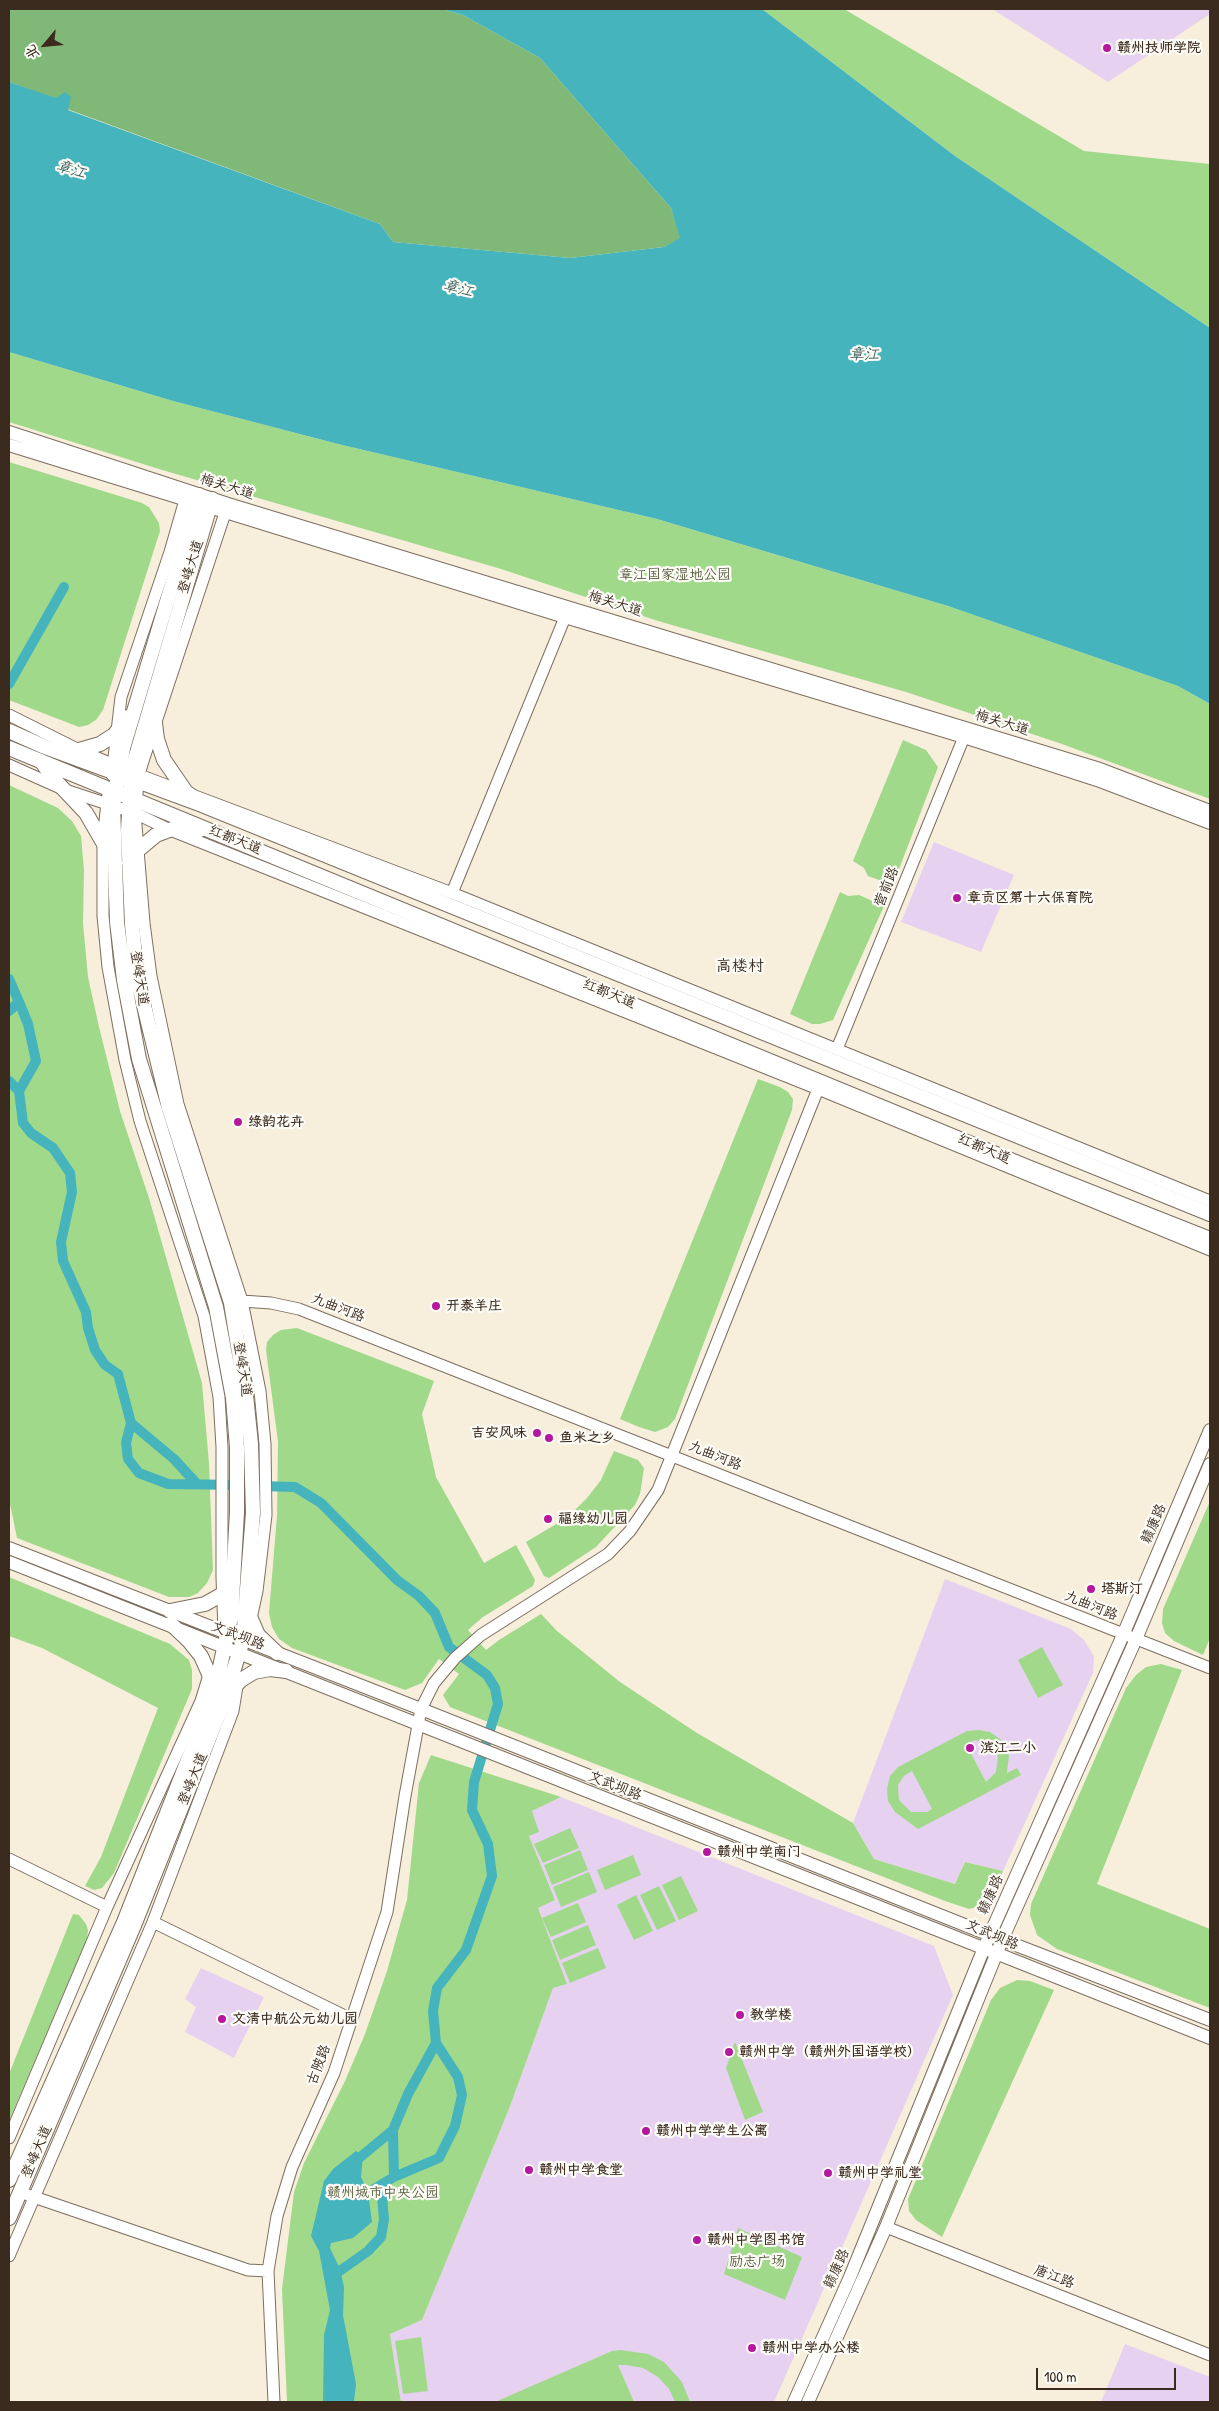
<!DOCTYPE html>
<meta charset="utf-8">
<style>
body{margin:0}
#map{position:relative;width:1219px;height:2411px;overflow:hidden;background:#f7eedc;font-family:"Patrick Hand","LXGW WenKai TC",sans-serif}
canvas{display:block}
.frame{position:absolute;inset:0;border:10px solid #3b2a1e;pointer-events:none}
.north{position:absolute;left:20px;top:20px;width:50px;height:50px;-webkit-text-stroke:4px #fdfcf7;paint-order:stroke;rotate:242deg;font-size:14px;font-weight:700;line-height:20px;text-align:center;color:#3b2a1e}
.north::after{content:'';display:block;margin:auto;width:18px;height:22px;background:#3b2a1e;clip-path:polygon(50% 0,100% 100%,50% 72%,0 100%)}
.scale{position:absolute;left:1036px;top:2368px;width:140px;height:22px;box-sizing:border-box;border:2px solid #3b2a1e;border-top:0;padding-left:6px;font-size:15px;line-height:18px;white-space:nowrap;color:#3b2a1e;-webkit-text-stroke:4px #fdfcf7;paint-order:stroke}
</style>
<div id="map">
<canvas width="1219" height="2411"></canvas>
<div class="frame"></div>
<div class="north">北</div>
<div class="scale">100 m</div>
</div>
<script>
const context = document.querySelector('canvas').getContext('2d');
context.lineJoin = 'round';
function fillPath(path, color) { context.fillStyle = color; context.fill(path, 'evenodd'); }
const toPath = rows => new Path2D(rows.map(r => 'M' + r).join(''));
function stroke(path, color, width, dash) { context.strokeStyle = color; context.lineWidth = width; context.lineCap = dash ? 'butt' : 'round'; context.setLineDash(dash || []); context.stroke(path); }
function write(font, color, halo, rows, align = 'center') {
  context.font = font + ' "Patrick Hand","LXGW WenKai TC",sans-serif'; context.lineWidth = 4.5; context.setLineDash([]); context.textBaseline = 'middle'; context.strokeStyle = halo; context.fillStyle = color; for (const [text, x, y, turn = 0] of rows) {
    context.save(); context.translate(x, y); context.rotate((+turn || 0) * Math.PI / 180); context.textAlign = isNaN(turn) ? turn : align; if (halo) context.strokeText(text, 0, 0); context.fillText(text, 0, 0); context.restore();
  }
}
const built = toPath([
 [992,9,1210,9,1210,14,1108,82],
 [934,842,1014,875,981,952,901,922],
 [945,1579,1071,1629,1084,1640,1094,1656,1093,1673,1003,1871,965,1862,955,1884,874,1859,853,1823],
 [561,1797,934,1946,953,1995,774,2402,401,2402,390,2334,422,2320,509,2109,553,1988,567,1984,538,1908,555,1900,529,1836,532,1811],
 [201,1968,264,1997,234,2058,185,2032,196,2007,185,1999],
 [1125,2344,1210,2377,1210,2402,1101,2402]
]);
const green = toPath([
 [762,9,844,9,1084,151,1210,164,1210,328,955,156],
 [9,352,173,401,338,444,657,519,948,606,1178,686,1210,704,1210,799,1062,744,906,692,658,621,501,569,159,469,9,422],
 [9,462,142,503,149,507,159,523,160,531,103,710,96,720,88,725,79,727,9,700],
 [903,740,926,750,938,767,893,885,868,876,864,868,853,861],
 [9,785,58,808,72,821,81,836,84,870,83,923,88,977,99,1027,120,1111,149,1198,202,1383,209,1463,213,1570,207,1583,198,1593,189,1597,169,1597,17,1538,9,1499],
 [840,892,848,896,859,895,884,906,833,1020,820,1024,812,1024,790,1014],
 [758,1079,780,1087,788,1092,793,1099,792,1110,675,1419,668,1427,655,1432,639,1427,620,1419],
 [297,1328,434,1381,422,1414,436,1477,484,1563,516,1545,535,1580,533,1586,483,1617,468,1630,486,1650,499,1640,541,1614,557,1631,620,1682,697,1733,853,1823,874,1859,955,1884,965,1862,1003,1871,992,1896,980,1906,969,1909,945,1901,450,1707,443,1695,459,1674,439,1659,422,1683,405,1690,292,1648,279,1639,272,1627,269,1613,277,1516,278,1442,266,1350,267,1342,273,1335,281,1330],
 [614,1451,638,1460,644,1468,640,1494,635,1505,596,1547,549,1578,544,1576,526,1542,568,1517,587,1498,601,1480],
 [1210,1501,1210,1638,1203,1655,1174,1641,1165,1633,1162,1623,1163,1609],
 [9,1577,170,1644,189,1660,192,1670,192,1689,114,1873,102,1888,94,1890,85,1886,101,1857,158,1708,42,1648,9,1636],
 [1042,1647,1063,1685,1038,1698,1018,1660],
 [1161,1664,1182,1670,1097,1884,1210,1929,1210,2008,1057,1949,1037,1935,1030,1915,1031,1904,1126,1688,1136,1675,1146,1667],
 [979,1730,990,1732,1000,1739,1009,1755,1007,1773,1017,1768,1021,1775,918,1829,895,1812,888,1801,887,1789,890,1776,898,1767,967,1731],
 [975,1740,989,1744,998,1757,996,1772,986,1782,966,1744],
 [912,1771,932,1809,927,1812,911,1812,899,1800,898,1785,904,1776],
 [431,1755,561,1797,532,1811,539,1832,529,1836,555,1900,538,1908,567,1984,553,1988,509,2109,422,2320,390,2334,401,2402,287,2402,282,2289,294,2192,304,2163,345,2081,365,2034,387,1971,407,1900,419,1783],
 [570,1828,579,1848,543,1863,534,1844],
 [580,1850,588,1870,552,1885,544,1865],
 [633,1855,641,1875,605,1890,597,1870],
 [589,1872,597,1892,561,1907,553,1887],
 [681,1876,698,1911,679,1920,662,1885],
 [659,1886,676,1921,657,1930,640,1895],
 [636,1895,653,1931,634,1940,617,1905],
 [578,1903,586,1922,551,1937,542,1918],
 [73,1914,79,1915,86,1924,88,1930,87,1939,9,2121,9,2074],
 [588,1925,596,1945,560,1960,552,1940],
 [598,1948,606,1968,570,1983,562,1963],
 [1017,1980,1030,1981,1054,1990,942,2237,916,2220,909,2211,908,2199,991,2000,1000,1988],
 [735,2042,763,2112,745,2120,726,2068],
 [738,2228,802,2257,785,2300,724,2274],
 [421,2337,428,2391,403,2394,395,2341],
 [621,2350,648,2354,664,2362,682,2382,690,2402,675,2402,669,2389,658,2377,643,2368,626,2365,618,2365,634,2402,495,2402,612,2351]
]);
const forest = toPath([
 [9,9,442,9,463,15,540,58,671,208,681,238,664,247,570,258,393,242,380,224,67,109,56,99,9,82]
]);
const water = toPath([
 [442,9,762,9,955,156,1210,328,1210,704,1178,686,948,606,657,519,338,444,173,401,9,352,9,82,56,98,65,92,71,97,68,110,380,224,393,242,570,258,664,247,680,238,671,208,540,58,463,15],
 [356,2151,363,2156,361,2177,368,2192,372,2222,353,2238,331,2243,330,2248,340,2269,344,2287,343,2315,356,2384,354,2402,323,2402,324,2335,330,2310,319,2251,311,2236,324,2181,333,2169]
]);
const canal = toPath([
 [9,684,64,587],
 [9,979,19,1002,9,1011],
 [19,1002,28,1024,36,1061,19,1091],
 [9,1081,19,1091,23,1123,31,1133,53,1148,70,1173,72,1192,61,1242,63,1261,86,1312,88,1328,95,1350,105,1365,118,1374,131,1423,126,1443,128,1459,139,1473,168,1484,242,1485],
 [131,1423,174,1459,197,1484],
 [259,1486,295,1487,321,1503,397,1580,419,1596,435,1613,449,1647,487,1675,495,1688,498,1704,474,1782,472,1810,488,1844,492,1876,466,1950,437,1988,433,2011,436,2043,458,2077,462,2095,455,2126,439,2158,394,2177,357,2199],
 [356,2165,358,2159,393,2130],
 [394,2177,393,2130,408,2094,436,2043],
 [334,2275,368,2251,381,2237,384,2219,381,2186]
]);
const tertiary = toPath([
 [228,504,144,758,139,774,135,813,144,923,151,976,178,1104,242,1301,260,1391,265,1444,266,1515,257,1591,250,1623],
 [9,715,79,750,119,767],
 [9,765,65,790,135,813,170,830,818,1089,1210,1250],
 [134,773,452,893,1210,1201],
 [112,775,121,697,170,552,187,493],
 [108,794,103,839,103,916,108,967,125,1060,140,1121,204,1316,219,1397,222,1447,222,1577,224,1632],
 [452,893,568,610],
 [837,1049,964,737],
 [236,1302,242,1301,271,1303,299,1309,1210,1668],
 [9,1859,107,1907],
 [153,1922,351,2019],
 [9,2138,107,1907,201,1701,209,1675],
 [28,2195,248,2270,268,2271],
 [886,2227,1210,2355],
 [9,2256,153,1922,233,1711,238,1680],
 [274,2402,268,2271,277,2216,292,2167,334,2073,387,1912,405,1796,421,1709,434,1683,455,1658,481,1635,608,1554,630,1531,658,1490,818,1089]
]);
const secondary = toPath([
 [9,432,228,504,1100,769,1210,811],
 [9,445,565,617,964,737,1097,780,1210,823],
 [9,1548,421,1709,990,1935,1210,2020],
 [9,1562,1210,2038],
 [794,2402,850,2277,984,1948,1123,1635,1210,1430],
 [808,2402,886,2227,1002,1940,1136,1639,1210,1464]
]);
const primary = toPath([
 [153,707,157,739,164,760,186,792,196,799],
 [9,731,45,747,202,805,1210,1214],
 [9,748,1030,1168,1210,1239],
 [63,750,79,750,100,744,114,735,128,717],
 [41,761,53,778,86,813,112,858],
 [129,863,138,850,156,835,172,829,200,830],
 [170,1611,205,1604,221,1595,233,1582],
 [248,1612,258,1635,277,1653],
 [171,1624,189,1641,201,1656,209,1674,213,1692],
 [229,1692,241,1680,254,1672,270,1669,286,1671],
 [9,2180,124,1922,214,1694,231,1617,237,1512,237,1448,233,1398,216,1307,139,1059,124,980,117,922,113,805,123,748,199,495],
 [9,2218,135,1923,224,1701,243,1640,253,1513,251,1444,246,1395,231,1303,169,1108,137,977,132,924,128,831,131,779,136,756,212,499]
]);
const markers = [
 [1107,48,5,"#b5179e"],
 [957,898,5,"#b5179e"],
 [238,1122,5,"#b5179e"],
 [436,1306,5,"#b5179e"],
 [537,1433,5,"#b5179e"],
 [549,1438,5,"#b5179e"],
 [548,1519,5,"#b5179e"],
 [1091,1589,5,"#b5179e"],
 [970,1748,5,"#b5179e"],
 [707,1852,5,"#b5179e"],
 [740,2015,5,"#b5179e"],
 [222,2019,5,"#b5179e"],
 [729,2052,5,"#b5179e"],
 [646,2131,5,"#b5179e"],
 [529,2170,5,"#b5179e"],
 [828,2173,5,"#b5179e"],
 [697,2240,5,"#b5179e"],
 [752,2348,5,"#b5179e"]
];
const poiNames = [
 ["赣州技师学院",1117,48],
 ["章贡区第十六保育院",967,898],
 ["绿韵花卉",248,1122],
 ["开泰羊庄",446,1306],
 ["吉安风味",527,1433,"right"],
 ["鱼米之乡",559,1438],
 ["福缘幼儿园",558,1519],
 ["塔斯汀",1101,1589],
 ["滨江二小",980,1748],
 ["赣州中学南门",717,1852],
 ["教学楼",750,2015],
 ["文清中航公元幼儿园",232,2019],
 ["赣州中学（赣州外国语学校）",739,2052],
 ["赣州中学学生公寓",656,2131],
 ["赣州中学食堂",539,2170],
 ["赣州中学礼堂",838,2173],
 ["赣州中学图书馆",707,2240],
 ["赣州中学办公楼",762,2348]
];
const streetNames = [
 ["梅关大道",227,487,17],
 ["登峰大道",191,567,-73],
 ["梅关大道",615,604,17],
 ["梅关大道",1002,723,17],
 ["红都大道",235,840,22],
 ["营前路",887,887,-68],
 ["登峰大道",139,978,81],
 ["红都大道",609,994,22],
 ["红都大道",984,1149,23],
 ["九曲河路",338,1308,21],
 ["登峰大道",242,1369,81],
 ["九曲河路",715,1456,22],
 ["赣康路",1154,1524,-67],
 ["九曲河路",1091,1606,22],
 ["文武坝路",238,1636,21],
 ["登峰大道",193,1779,-68],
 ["文武坝路",615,1786,22],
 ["赣康路",991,1895,-66],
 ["文武坝路",992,1935,23],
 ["古陂路",319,2065,-69],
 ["登峰大道",37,2152,-67],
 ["赣康路",837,2269,-66],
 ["唐江路",1054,2277,21]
];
const parkNames = [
 ["章江国家湿地公园",675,575],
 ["赣州城市中央公园",383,2193],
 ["励志广场",757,2262]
];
const waterNames = [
 ["章江",71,170,17],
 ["章江",458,289,15],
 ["章江",864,355]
];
const quarterNames = [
 ["高楼村",740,967]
];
fillPath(built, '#e6d2f0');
fillPath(green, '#a1d98b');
fillPath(forest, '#80b977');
fillPath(water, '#45b4bc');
stroke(canal, '#45b4bc', 10);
stroke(tertiary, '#7d6f60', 13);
stroke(secondary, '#7d6f60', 14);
stroke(primary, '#7d6f60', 16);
stroke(tertiary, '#fff', 11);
stroke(secondary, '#fff', 12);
stroke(primary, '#fff', 14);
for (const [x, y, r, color] of markers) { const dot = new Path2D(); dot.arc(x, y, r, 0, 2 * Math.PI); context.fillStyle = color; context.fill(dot); stroke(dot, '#fdfcf7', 2); }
write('bold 14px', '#3b2a1e', '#fdfcf7', poiNames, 'left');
write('14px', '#3b2a1e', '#fdfcf7', streetNames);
write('14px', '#5a5f3f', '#fdfcf7', parkNames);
write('italic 15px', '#3f615d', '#fdfcf7', waterNames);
write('16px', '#3b2a1e', '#fdfcf7', quarterNames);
</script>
